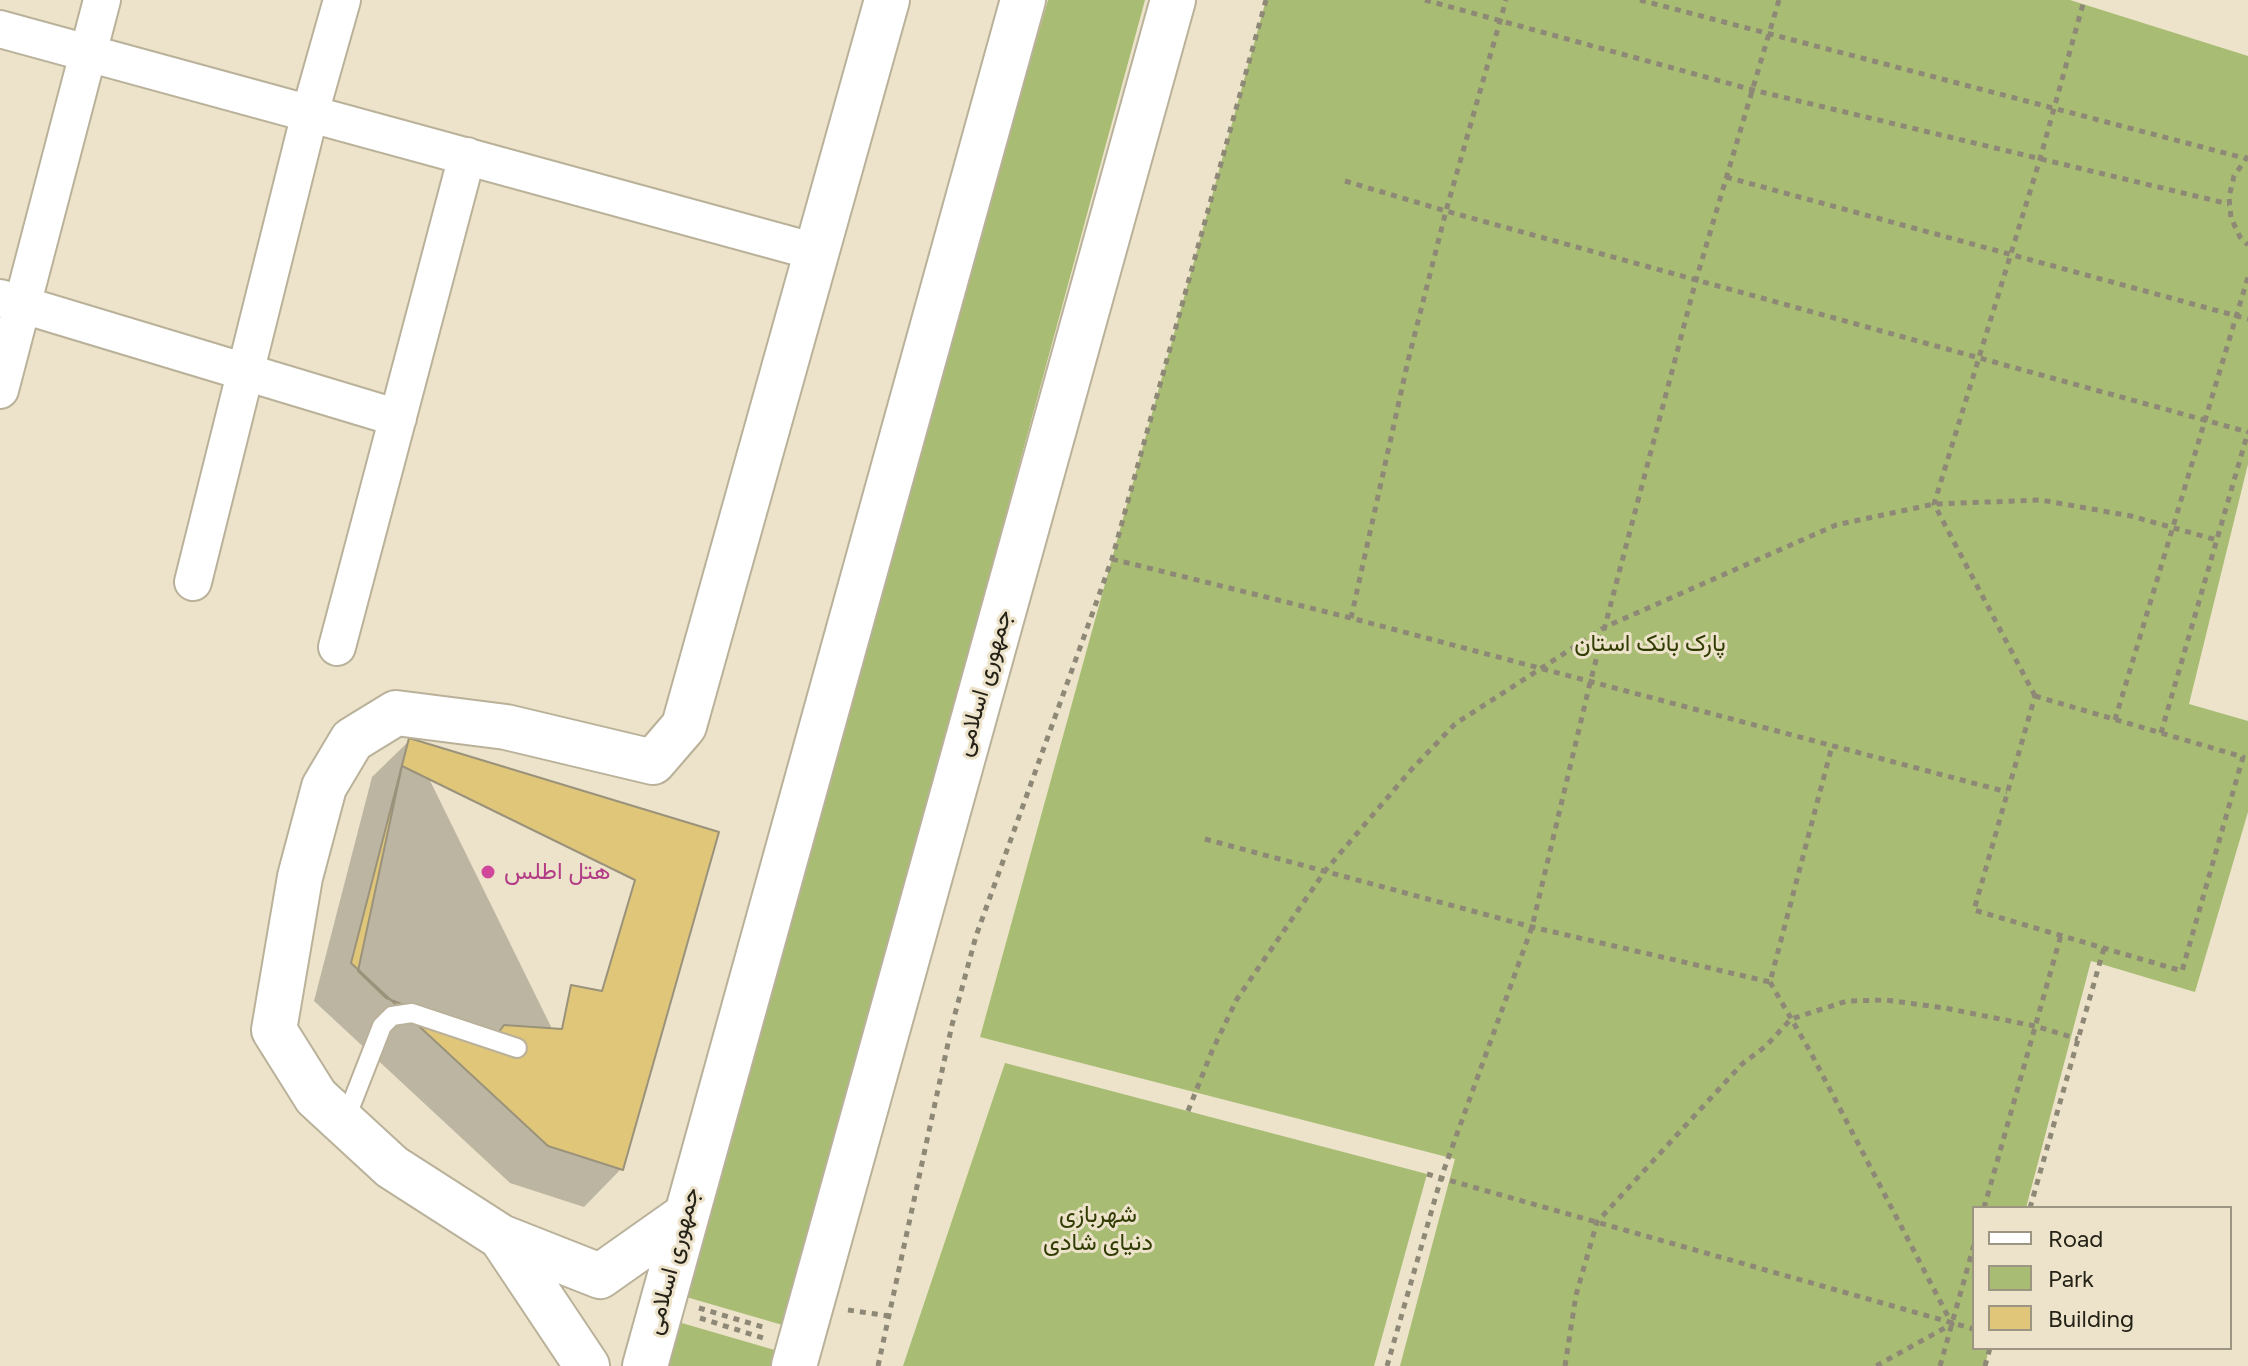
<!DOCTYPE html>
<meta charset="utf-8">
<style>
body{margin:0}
#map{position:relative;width:2248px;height:1366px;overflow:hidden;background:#ece3ca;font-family:Figtree,sans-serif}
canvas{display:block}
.legend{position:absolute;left:1972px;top:1206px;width:260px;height:144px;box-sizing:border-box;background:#ece3ca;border:2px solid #9c9582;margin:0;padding:10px 14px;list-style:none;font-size:24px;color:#242117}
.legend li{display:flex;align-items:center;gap:16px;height:40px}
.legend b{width:40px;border:2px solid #9c9582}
</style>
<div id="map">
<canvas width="2248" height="1366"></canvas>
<ul class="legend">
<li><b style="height:10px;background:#fff"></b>Road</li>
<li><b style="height:22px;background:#a8bc74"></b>Park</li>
<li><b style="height:22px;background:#e0c679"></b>Building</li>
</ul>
</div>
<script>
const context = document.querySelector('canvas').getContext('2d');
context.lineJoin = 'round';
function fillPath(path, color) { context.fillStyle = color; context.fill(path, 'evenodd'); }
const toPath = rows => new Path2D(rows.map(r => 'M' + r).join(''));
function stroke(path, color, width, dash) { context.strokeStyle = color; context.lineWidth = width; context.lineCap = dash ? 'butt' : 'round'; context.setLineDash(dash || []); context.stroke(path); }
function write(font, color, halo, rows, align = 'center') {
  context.font = font + ' Figtree,Vazirmatn,sans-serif'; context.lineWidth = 6; context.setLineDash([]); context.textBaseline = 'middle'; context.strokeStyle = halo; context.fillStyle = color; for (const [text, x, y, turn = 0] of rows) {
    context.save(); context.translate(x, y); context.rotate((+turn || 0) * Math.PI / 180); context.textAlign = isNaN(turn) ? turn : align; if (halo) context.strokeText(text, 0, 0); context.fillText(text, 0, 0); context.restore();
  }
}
const green = toPath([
 [1048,0,1145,0,786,1326,676,1294],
 [1266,0,2070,0,2248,56,2248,464,2189,704,2248,721,2248,812,2195,992,2091,961,2026,1208,1974,1208,1974,1348,1989,1348,1985,1366,1400,1366,1455,1159,980,1037],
 [1005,1063,1427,1174,1374,1366,903,1366],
 [668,1319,778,1351,773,1366,656,1366]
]);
const shadow = toPath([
 [410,740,621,1169,584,1207,510,1183,314,1001,372,777]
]);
const building = toPath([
 [409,738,719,832,623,1170,548,1146,351,963,409,738],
 [402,766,635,880,602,991,571,985,562,1029,504,1025,493,1040,386,998,358,971,402,766]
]);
const path = toPath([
 [1425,0,1753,90,2229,204],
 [1640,0,2244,158],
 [2248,156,2234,176,2229,197,2231,218,2240,237,2248,245],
 [1726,177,2248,319],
 [1345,181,1446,211,2248,432],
 [1112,559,1351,618,2007,792],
 [1351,618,1408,361,1446,211,1506,0],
 [2035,696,2243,757,2182,971,1974,910,2035,696],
 [2035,696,1934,504,2040,159,2083,4],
 [2115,720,2248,277],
 [2161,733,2248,432],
 [1205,839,1532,927,1770,982,1832,746],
 [1770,982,1811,1053,1952,1324,1876,1366],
 [1188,1111,1212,1051,1237,999,1325,871,1411,770,1455,724,1605,627,1836,525,1934,504,2041,500,2131,516,2217,540],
 [1427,1174,1974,1329],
 [1984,1208,2061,935],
 [2030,1208,2104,948],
 [699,1308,766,1328],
 [848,1310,889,1316],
 [700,1318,763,1338],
 [878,1366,952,1025,976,936,1112,559,1266,0],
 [1387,1366,1441,1178,1532,927,1590,683,1696,280,1779,0],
 [1565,1366,1576,1295,1597,1222,1742,1064,1766,1046,1791,1019,1847,1001,1886,1000,1945,1008,2035,1026,2078,1039],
 [1940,1366,1974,1245],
 [1985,1366,1990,1348]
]);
const lane = toPath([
 [344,1123,382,1026,392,1016,412,1013,517,1048]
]);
const street = toPath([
 [0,29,816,252],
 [0,298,398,418],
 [0,390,102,0],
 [193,582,310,113,342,0],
 [337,647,467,156]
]);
const secondary = toPath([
 [685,1216,600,1276,501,1237,392,1167,316,1097,274,1030,300,877,324,787,352,740,396,713,506,727,653,762,684,726,887,0],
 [501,1237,587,1366],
 [645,1366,1023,0],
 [794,1366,1173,0]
]);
const markers = [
 [488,872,8,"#d1479c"]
];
const parkNames = [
 ["پارک بانک استان",1650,644],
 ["شهربازی",1098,1215],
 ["دنیای شادی",1098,1243]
];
const streetNames = [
 ["جمهوری اسلامی",984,683,-74],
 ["جمهوری اسلامی",673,1261,-75]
];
const hotelNames = [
 ["هتل اطلس",504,872]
];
fillPath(green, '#a8bc74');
fillPath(shadow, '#0003');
fillPath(building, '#e0c679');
stroke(building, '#9a927a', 2);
stroke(lane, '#b9b199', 22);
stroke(street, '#b9b199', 40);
stroke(secondary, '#b9b199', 48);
stroke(path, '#8e8876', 5, [6, 6]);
stroke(lane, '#fff', 18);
stroke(street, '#fff', 36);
stroke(secondary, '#fff', 44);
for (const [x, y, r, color] of markers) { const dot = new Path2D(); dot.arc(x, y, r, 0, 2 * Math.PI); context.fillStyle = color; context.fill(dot); stroke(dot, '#ece3ca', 3); }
write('24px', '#313c03', '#ece3ca', parkNames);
write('24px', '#242117', '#ece3ca', streetNames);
write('24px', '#b23c85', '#ece3ca', hotelNames, 'left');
</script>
